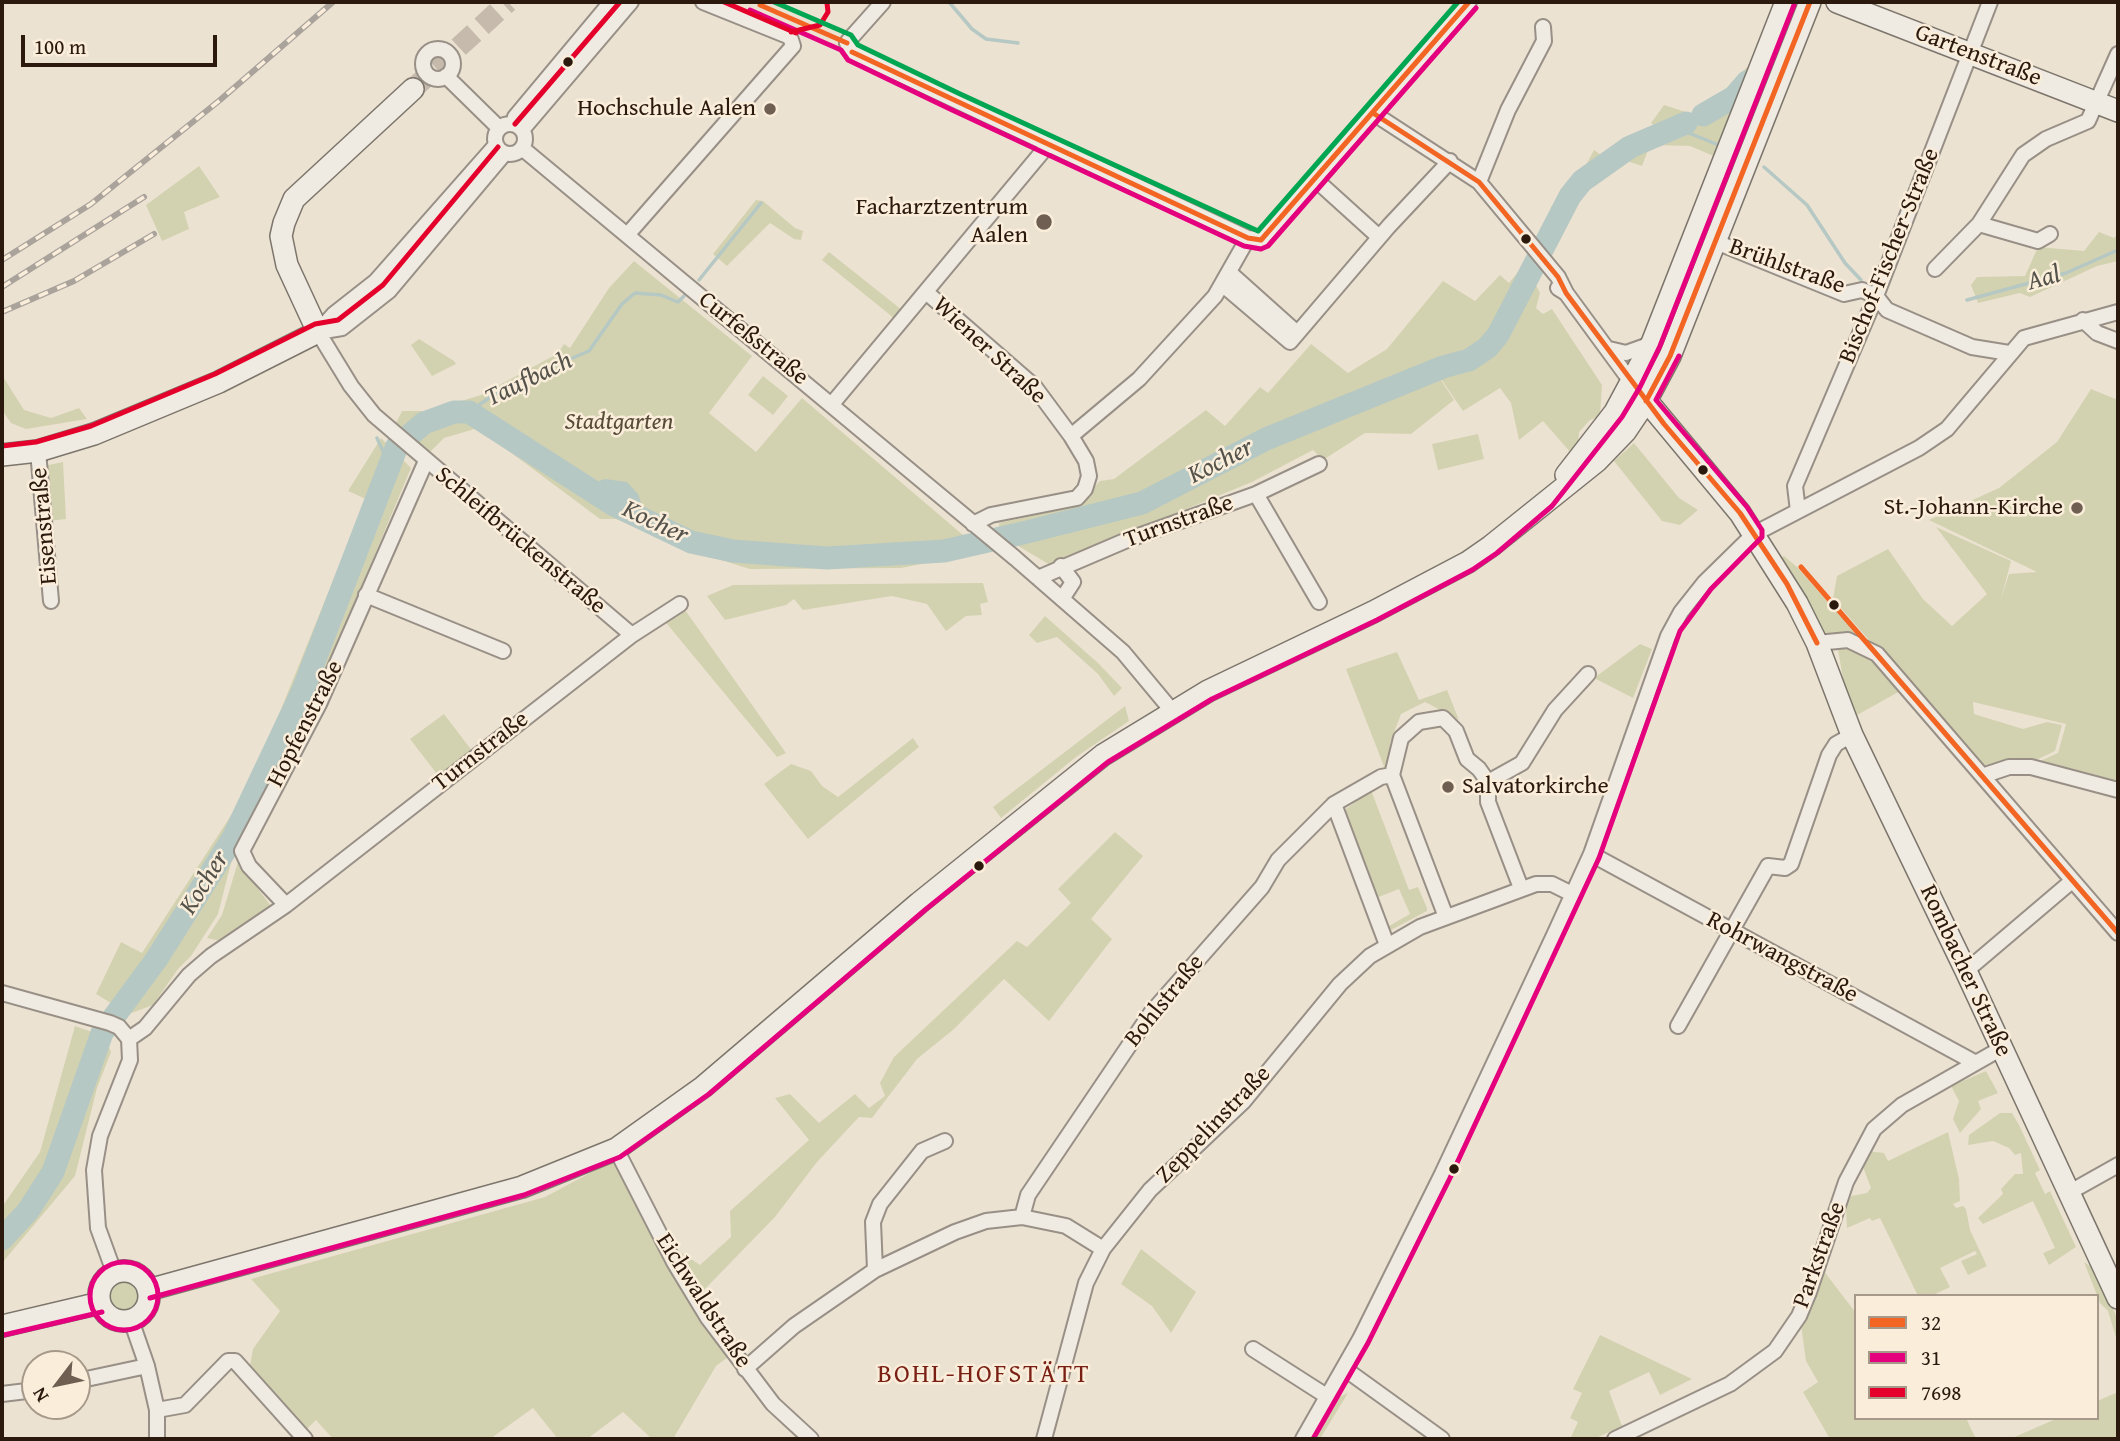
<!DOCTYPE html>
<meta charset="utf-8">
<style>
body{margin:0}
#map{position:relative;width:2120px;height:1441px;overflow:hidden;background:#ece2d2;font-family:"Gentium Book Plus",serif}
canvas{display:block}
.frame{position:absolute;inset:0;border:4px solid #2b190d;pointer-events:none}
.legend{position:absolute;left:1854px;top:1294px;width:245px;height:126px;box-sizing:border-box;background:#faeedb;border:2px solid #a79989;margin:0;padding:9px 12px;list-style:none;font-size:21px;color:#2b190d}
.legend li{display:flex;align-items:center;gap:14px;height:35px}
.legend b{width:35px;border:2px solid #a79989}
.north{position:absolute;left:21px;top:1350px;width:70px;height:70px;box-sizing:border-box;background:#faeedb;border:2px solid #a79989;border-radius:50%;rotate:238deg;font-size:19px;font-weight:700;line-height:28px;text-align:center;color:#2b190d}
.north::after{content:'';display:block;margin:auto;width:24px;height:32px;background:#6f5f52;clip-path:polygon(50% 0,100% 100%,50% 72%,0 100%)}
.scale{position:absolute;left:21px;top:35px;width:196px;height:32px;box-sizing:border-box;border:4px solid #2b190d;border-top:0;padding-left:9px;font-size:21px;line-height:24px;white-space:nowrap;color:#2b190d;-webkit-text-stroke:5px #faeedb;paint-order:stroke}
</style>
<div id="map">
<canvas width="2120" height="1441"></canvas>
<div class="frame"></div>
<ul class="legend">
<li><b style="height:9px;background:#f26522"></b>32</li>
<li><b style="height:9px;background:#e5007d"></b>31</li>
<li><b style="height:9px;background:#e4002b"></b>7698</li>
</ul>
<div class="north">N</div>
<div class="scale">100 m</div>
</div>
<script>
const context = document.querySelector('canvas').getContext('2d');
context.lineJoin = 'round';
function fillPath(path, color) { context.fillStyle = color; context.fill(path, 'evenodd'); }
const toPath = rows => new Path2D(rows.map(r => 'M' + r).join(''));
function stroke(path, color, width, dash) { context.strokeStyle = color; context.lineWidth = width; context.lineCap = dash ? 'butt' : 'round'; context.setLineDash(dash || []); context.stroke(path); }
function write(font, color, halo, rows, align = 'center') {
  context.font = font + ' "Gentium Book Plus",serif'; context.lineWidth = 5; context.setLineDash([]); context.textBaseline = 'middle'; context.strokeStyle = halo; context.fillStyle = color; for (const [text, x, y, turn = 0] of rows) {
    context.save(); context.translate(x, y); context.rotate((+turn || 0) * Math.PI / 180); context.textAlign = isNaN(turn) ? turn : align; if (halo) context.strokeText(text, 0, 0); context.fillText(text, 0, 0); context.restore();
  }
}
const green = toPath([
 [1747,67,1751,70,1716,157,1690,146,1650,145,1642,166,1624,160,1592,181,1579,194,1556,234,1544,227,1554,213,1551,207,1585,167,1594,150,1605,158,1629,142,1659,129,1651,123,1664,105,1705,118,1713,115,1702,104,1720,95],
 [199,166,220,197,184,212,189,229,162,241,146,205],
 [756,200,763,201,795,228,803,231,801,240,794,239,770,223,727,266,713,254],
 [2099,232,2114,238,2118,234,2118,261,2097,266,2030,297,2020,293,1978,303,1971,285,1977,277,2025,276,2038,247,2084,251],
 [829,252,902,310,895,319,822,260],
 [634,261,752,356,709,413,756,452,802,398,970,541,973,554,901,568,750,569,689,550,616,519,600,519,478,428,444,438,430,452,395,425,402,411,429,411,481,395,557,354,564,344,570,348,609,288],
 [1518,272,1531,276,1540,293,1536,308,1543,314,1552,309,1602,385,1600,416,1590,420,1579,432,1578,445,1571,453,1543,421,1519,440,1511,403,1500,388,1463,411,1437,373,1426,378,1437,374,1454,400,1411,434,1365,433,1323,460,1313,450,1252,482,1050,565,1000,535,999,523,1081,505,1081,501,1100,481,1114,479,1206,410,1225,426,1260,387,1268,393,1311,344,1348,373,1387,349,1443,281,1475,301,1500,275,1509,283],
 [419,339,454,361,456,364,432,376,411,345],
 [2,375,24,410,51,418,79,408,87,419,26,429,11,423,2,410],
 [763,376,788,396,773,415,748,395],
 [2091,389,2118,400,2118,783,2038,762,2058,753,2066,724,1973,702,1974,714,2023,729,2047,722,2062,725,2055,751,2030,763,1984,771,1833,599,1837,576,1888,549,1923,599,1952,626,1987,594,1936,527,2011,561,2001,599,2009,574,2037,572,1929,520,1999,488,2057,442],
 [1478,434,1484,459,1438,470,1432,444],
 [381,438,411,468,314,700,295,693,270,753,220,850,232,859,218,914,191,956,178,969,153,1005,129,1014,96,994,121,942,142,953,250,786,366,499,348,491],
 [1634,443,1679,498,1698,510,1680,525,1662,521,1614,461],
 [63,462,66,519,48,521,44,466],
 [1784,556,1797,567,1862,641,1819,638,1777,560],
 [983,583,988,602,980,604,982,615,966,616,946,631,927,604,892,596,803,610,794,599,786,605,725,620,707,596,733,585],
 [683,607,786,753,777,757,663,619],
 [1045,616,1098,663,1122,688,1114,696,1098,674,1057,637,1037,643,1029,635],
 [1640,644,1652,649,1633,698,1594,678],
 [1837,644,1864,650,1902,690,1850,719],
 [1397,652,1419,700,1447,690,1459,720,1425,702,1401,714,1390,743,1391,766,1385,769,1346,669],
 [1125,706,1129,721,1076,757,1001,818,993,807],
 [444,714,473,752,440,778,410,739],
 [913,738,919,747,808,839,764,784,791,764,811,771,822,786,838,797],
 [1371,790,1409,890,1418,887,1427,908,1427,911,1391,930,1389,926,1410,914,1399,889,1376,898,1345,817,1346,809],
 [1115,832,1143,856,1091,919,1112,939,1049,1021,1004,979,954,1029,917,1059,872,1118,859,1117,817,1162,775,1217,702,1292,676,1249,700,1265,731,1237,730,1211,809,1140,775,1098,790,1094,819,1123,855,1094,869,1108,885,1096,880,1083,894,1057,1017,941,1027,947,1071,903,1058,889],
 [238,862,273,909,225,942,207,938,222,915],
 [75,1026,95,1033,107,1042,111,1052,97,1088,75,1176,2,1263,2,1207,40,1152],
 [1986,1071,1998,1093,1978,1101,1981,1109,1960,1133,1953,1119,1959,1101,1951,1086],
 [2000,1113,2012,1113,2019,1125,2040,1170,2035,1173,2045,1194,2050,1191,2076,1247,2049,1265,2043,1253,2055,1248,2033,1201,1983,1224,1978,1218,2003,1194,2001,1189,2015,1174,2023,1174,2021,1153,2015,1155,2009,1148,1993,1141,1968,1145,1969,1135],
 [1948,1132,1959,1179,1960,1201,1953,1204,1956,1208,1963,1206,1966,1209,1970,1230,1987,1266,1968,1275,1961,1261,1977,1254,1975,1251,1940,1268,1950,1287,1931,1296,1918,1296,1880,1218,1872,1221,1870,1218,1847,1228,1846,1208,1851,1196,1867,1193,1871,1188,1861,1162,1867,1151,1884,1153,1888,1161],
 [618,1158,731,1355,716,1366,673,1439,652,1439,623,1412,587,1439,558,1439,533,1408,490,1439,333,1439,316,1420,304,1432,249,1371,253,1349,280,1311,251,1279,545,1197],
 [1141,1249,1196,1292,1171,1333,1152,1306,1121,1284],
 [2084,1262,2096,1270,2118,1320,2118,1344,2108,1311,2100,1303],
 [1823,1270,1856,1313,1856,1418,1966,1418,1976,1439,1830,1439,1803,1392,1818,1382,1806,1361,1801,1325],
 '104 1295a20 20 0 1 1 40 0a20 20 0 1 1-40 0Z',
 [1600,1335,1692,1379,1660,1395,1649,1372,1609,1391,1622,1426,1594,1439,1570,1439,1578,1422,1570,1418,1582,1393,1573,1389],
 [2118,1392,2118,1439,2010,1439,2058,1418,2097,1418,2097,1401],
 [1348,1393,1320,1439,1310,1439,1337,1398]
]);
const water = toPath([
 [605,479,627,482,638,494,647,520,584,486]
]);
const stream = toPath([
 [949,2,972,29,986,39,1018,43],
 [1674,127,1721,146],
 [1764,167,1807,205,1845,263,1861,280],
 [699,280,761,203],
 [1967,300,2066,273,2118,250],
 [469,412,506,386,589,351,622,304,635,293,661,295,678,302,684,296],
 [377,438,391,469]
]);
const river = toPath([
 [1703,115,1734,97,1747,82],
 [2,1239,28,1211,53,1172,102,1033,156,960,233,838,303,690,397,446,424,423,454,412,469,412,614,505,691,542,733,551,827,558,944,551,1027,532,1142,503,1266,439,1443,367,1469,360,1487,348,1498,335,1570,196,1582,181,1630,147,1686,123]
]);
const secondaryTunnel = toPath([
 [413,89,508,2]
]);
const street = toPath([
 [883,2,850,39,847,43,852,52,1248,238,1261,240,1469,2],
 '423 64a15 15 0 1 1 30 0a15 15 0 1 1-30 0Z',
 [446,76,499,128],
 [1373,113,1479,182,1558,277,1566,293],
 [513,124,515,117,611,2],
 '495 139a15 15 0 1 1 30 0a15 15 0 1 1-30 0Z',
 [522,130,631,2],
 [522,148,1015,558,1123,652,1173,712],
 [1316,180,1379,237],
 [1479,182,1508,110,1544,41,1543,27],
 [628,234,793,46,790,37,703,2],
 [2050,234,2038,241,1979,224,2023,155,2046,139,2088,121,2118,54],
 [1716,242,1844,294,1862,290,1876,296,1887,310,1972,347,2009,353],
 [1935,269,1979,224],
 [1230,273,1297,333],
 [1223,285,1290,342,1389,226,1450,161],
 [1558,288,1566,293,1632,383],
 [926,292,1034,386,1071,436,1086,461,1089,476,1085,489,1077,498,991,515,973,524],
 [2083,320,2097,333,2118,341],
 [318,332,351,386,374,415,632,635],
 [318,332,342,328,389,291,505,153],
 [318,332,334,314,376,281,496,145],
 [1609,349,1626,353,1651,344],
 [832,404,1048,145],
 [1071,436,1139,379,1215,296,1248,238],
 [38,451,51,601],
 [1256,494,1319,602],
 [1798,511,1795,486,1876,296,1990,2],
 [1061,566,1073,582,1062,599],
 [1038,578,1127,540,1256,494,1319,464],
 [366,595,503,651],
 [1817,643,1848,640,1877,654,2118,933],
 [1985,775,2009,767,2031,767,2118,790],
 [1488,782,1522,763,1555,710,1588,674],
 [1334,804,1387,945],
 [1591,854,1974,1062],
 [286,905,249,866,242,851,319,704,426,461],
 [1446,917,1392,775,1401,738,1419,722,1443,718,1456,731,1467,759,1479,769,1488,782,1488,802,1521,888],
 [1966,971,2072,881],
 [2,993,110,1023,119,1027,129,1039,130,1060,100,1136,94,1170,98,1228,114,1272],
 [1678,1026,1768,866,1785,868,1791,864,1829,755,1836,744,1852,735],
 [129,1039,145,1028,189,975,211,956,286,905,632,635,680,604],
 [616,1149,674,1262,708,1318,773,1404,811,1439],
 [2070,1192,2118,1165],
 [1022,1217,1028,1195,1151,1013,1262,887,1278,860,1334,804,1381,777,1392,775],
 [875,1270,955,1232,986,1221,1022,1217,1066,1226,1103,1249],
 [131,1320,147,1366,157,1410,157,1439],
 [1253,1349,1328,1397],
 [745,1369,794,1326,875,1270,873,1222,880,1204,922,1151,945,1141],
 [1345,1369,1442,1439],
 [77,1381,147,1366],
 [2,1394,35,1390],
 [157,1410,185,1405,228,1361,235,1361,305,1439],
 [1044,1439,1086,1283,1103,1249,1150,1190,1243,1102,1340,984,1370,956,1420,927,1536,884,1552,884,1572,894],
 [1303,1439,1360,1339,1442,1174,1555,933,1591,854,1668,636,1681,612,1704,583,1754,534,1919,448,1947,429,2024,338,2118,312],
 [1615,1439,1730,1384,1775,1351,1799,1316,1809,1292,1846,1182,1874,1129,1902,1105,2002,1048]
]);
const secondary = toPath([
 [1837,2,2118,111],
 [1632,383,1740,513,1797,603,1817,643,1852,735,1966,971,2118,1298],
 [2,455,38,451,94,434,219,382,318,332,287,265,281,236,284,223,294,199,413,89],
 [1566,475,1615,412,1652,343,1786,2],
 '99 1296a25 25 0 1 1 50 0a25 25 0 1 1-50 0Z',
 [148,1290,522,1187,616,1149,703,1087,919,903,1103,755,1208,691,1373,612,1468,562,1491,546,1597,461,1625,432,1646,401,1670,356,1810,2],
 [2,1326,100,1303]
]);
const rail = toPath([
 [2,260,91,204,220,100,333,2],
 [2,287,144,197],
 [2,312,74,281,154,234]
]);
const bus1 = toPath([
 [760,5,847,43],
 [852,52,1248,238,1261,240,1469,2],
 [1373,113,1479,182,1558,277,1566,293,1664,424,1740,513,1787,584,1817,643],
 [1646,401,1670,356,1810,2],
 [1801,567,2118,933]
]);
const bus2 = toPath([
 [750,10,841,50,848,60,950,109,1244,246,1261,249,1268,246,1476,8],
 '90 1296a34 34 0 1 1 68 0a34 34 0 1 1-68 0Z',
 [150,1298,524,1195,620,1157,709,1094,925,910,1108,762,1212,699,1377,620,1472,570,1497,553,1552,506,1622,417,1640,387,1660,346,1794,5],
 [4,1335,102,1312],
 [1313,1439,1368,1343,1450,1178,1599,858,1680,631,1711,589,1762,537,1762,530,1747,507,1656,400,1679,356]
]);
const bus3 = toPath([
 [724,2,796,33],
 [791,32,820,25,828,12,827,3],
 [515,124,620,2],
 [2,446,36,442,91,426,215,374,315,324,338,320,383,285,498,147]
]);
const bus4 = toPath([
 [774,2,851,35,858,45,958,93,1258,231,1458,2]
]);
const markers = [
 [568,62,6,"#2b190d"],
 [770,109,7,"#6f5f52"],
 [1044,222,9,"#6f5f52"],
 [1526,239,6,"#2b190d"],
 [1703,470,6,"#2b190d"],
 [2077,508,7,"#6f5f52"],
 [1834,605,6,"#2b190d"],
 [1448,787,7,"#6f5f52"],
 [979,866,6,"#2b190d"],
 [1454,1169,6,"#2b190d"]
];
const streetNames = [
 ["Gartenstraße",1978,56,21],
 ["Bischof-Fischer-Straße",1890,256,-68],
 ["Brühlstraße",1787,267,20],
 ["Curfeßstraße",753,339,39],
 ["Wiener Straße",989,351,43],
 ["Turnstraße",1179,522,-20],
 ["Eisenstraße",45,526,-95],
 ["Schleifbrückenstraße",520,541,40],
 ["Hopfenstraße",306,724,-63],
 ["Turnstraße",481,752,-38],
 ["Rohrwangstraße",1782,958,28],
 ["Rombacher Straße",1965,971,65],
 ["Bohlstraße",1165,1001,-51],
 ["Zeppelinstraße",1214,1125,-46],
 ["Parkstraße",1820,1255,-70],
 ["Eichwaldstraße",703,1301,57]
];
const poiNames = [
 ["Hochschule Aalen",756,109],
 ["Facharztzentrum",1028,208],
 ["Aalen",1028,236],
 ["St.-Johann-Kirche",2063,508],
 ["Salvatorkirche",1462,787,"left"]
];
const parkNames = [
 ["Stadtgarten",619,423]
];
const waterNames = [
 ["Aal",2044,279,-16],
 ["Taufbach",529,380,-26],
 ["Kocher",1221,462,-27],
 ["Kocher",655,523,25],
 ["Kocher",205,883,-58]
];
const neighbourhoodNames = [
 ["BOHL-HOFSTÄTT",984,1375]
];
fillPath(green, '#d3d2b0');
fillPath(water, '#b6c8c3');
stroke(stream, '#b6c8c3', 3.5);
stroke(river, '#b6c8c3', 23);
stroke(secondaryTunnel, '#c5baab', 21, [21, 10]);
stroke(street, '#989086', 18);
stroke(secondary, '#7c756b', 24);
stroke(street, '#efeae2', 14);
stroke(secondary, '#efeae2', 21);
stroke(rail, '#a9a39c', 6);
stroke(rail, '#faeedb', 3.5, [10]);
stroke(bus1, '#f26522', 5);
stroke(bus2, '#e5007d', 5);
stroke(bus3, '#e4002b', 5);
stroke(bus4, '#00a651', 5);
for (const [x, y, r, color] of markers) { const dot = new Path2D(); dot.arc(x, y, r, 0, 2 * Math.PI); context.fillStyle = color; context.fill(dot); stroke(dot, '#faeedb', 2.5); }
write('24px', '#2b190d', '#faeedb', streetNames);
write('24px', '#2b190d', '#faeedb', poiNames, 'right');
write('italic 24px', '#574c36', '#faeedb', parkNames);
write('italic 26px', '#54524b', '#faeedb', waterNames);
context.letterSpacing = '2px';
write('26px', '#7a1f14', '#faeedb', neighbourhoodNames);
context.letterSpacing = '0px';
</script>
